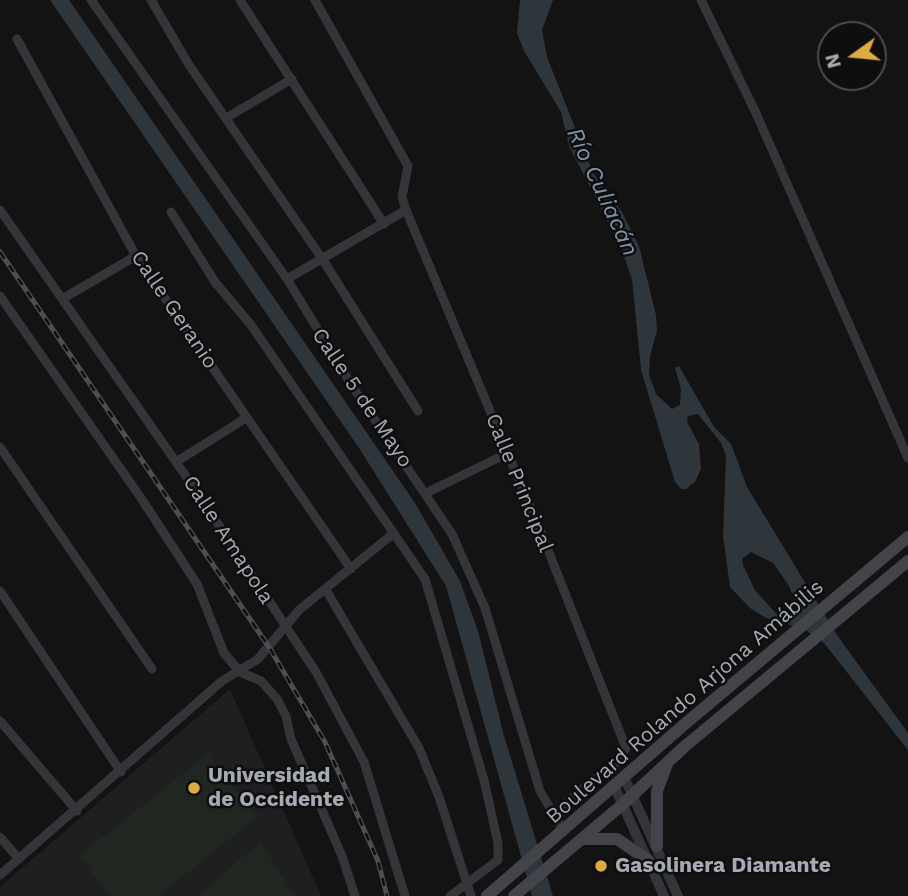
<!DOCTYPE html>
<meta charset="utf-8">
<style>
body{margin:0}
#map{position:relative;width:908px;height:896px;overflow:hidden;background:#131314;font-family:"Work Sans",sans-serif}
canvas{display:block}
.north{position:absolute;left:817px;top:21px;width:70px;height:70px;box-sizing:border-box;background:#0e0e0f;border:2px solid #4b4c51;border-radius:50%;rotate:255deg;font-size:19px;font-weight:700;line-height:28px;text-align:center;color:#a6aab3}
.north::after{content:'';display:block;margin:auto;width:24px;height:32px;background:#ddab42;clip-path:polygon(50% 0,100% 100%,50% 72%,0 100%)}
</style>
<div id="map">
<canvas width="908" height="896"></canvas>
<div class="north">N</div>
</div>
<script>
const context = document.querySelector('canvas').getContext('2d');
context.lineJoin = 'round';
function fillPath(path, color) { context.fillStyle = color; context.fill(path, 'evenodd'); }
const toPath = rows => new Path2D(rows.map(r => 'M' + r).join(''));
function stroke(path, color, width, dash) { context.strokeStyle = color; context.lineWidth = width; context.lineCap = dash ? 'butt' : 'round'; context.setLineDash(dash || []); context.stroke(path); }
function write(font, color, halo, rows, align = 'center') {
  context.font = font + ' "Work Sans",sans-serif'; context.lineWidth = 5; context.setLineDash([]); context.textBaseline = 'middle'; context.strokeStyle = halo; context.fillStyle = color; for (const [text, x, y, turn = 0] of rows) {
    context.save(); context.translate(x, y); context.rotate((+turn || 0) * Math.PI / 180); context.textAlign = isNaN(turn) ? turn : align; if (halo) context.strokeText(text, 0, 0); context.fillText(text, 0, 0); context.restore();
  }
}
const built = toPath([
 [230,689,321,896,0,896,0,887]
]);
const green = toPath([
 [207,754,257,817,159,896,110,896,79,856],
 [260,842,295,896,199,896]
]);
const water = toPath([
 [50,0,69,0,415,503,460,581,478,631,504,736,553,896,532,896,446,586,359,448],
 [520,0,553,0,542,30,547,57,593,173,622,212,639,246,656,315,657,330,650,357,649,375,656,394,672,409,680,405,681,389,675,368,679,366,714,427,731,444,747,487,837,635,908,733,908,750,824,643,804,629,766,618,750,608,730,587,723,536,726,455,721,443,698,414,688,416,687,422,699,444,701,469,695,482,686,489,681,489,675,482,641,370,632,279,621,248,569,146,561,112,524,51,517,33],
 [751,552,773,563,789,586,799,610,794,616,780,618,755,590,743,565,742,559]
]);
const minor = toPath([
 [91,0,287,279,354,389,452,534,485,608,540,791,563,830],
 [151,0,189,65,323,260,418,411],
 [240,0,384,224],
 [315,0,408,166,402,197,406,210,544,540,626,748,620,760,578,792,553,816],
 [701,0,755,111,908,458],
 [17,39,136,256,351,569],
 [226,118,292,79],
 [0,210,197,492,316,672,364,762,405,896],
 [171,212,215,282,251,325,425,579,484,780,498,843,498,860,450,896],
 [287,279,406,210],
 [0,296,141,498,197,584,224,653,240,672,261,681,277,699,286,716,291,739,342,856,355,896],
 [62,299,136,256],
 [0,447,152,669],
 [176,462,246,418],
 [426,493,506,454],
 [326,590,419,748,439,797,471,896],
 [0,591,121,772],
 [0,721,77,811],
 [0,837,19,859],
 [0,875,222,681,258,659,299,610,394,533]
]);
const tertiary = toPath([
 [625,779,678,896],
 [615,788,664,896]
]);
const secondary = toPath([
 [582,839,617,839,648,860],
 [657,846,657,791,667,764],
 [487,896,686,723,908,537],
 [514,896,623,804,684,747,908,561]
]);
const rail = toPath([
 [0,252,269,647,325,742,378,861,387,896]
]);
const markers = [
 [194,788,7,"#ddab42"],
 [601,866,7,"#ddab42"]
];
const streetNames = [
 ["Calle Geranio",174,310,56],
 ["Calle 5 de Mayo",362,398,56],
 ["Calle Principal",519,483,68],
 ["Calle Amapola",228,540,57],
 ["Boulevard Rolando Arjona Amábilis",685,702,-41]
];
const poiNames = [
 ["Universidad",208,776],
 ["de Occidente",208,800],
 ["Gasolinera Diamante",615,866]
];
const waterNames = [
 ["Río Culiacán",602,192,65]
];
fillPath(built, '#1f1f21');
fillPath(green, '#202620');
fillPath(water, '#2e353b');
stroke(minor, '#343539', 9);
stroke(tertiary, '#343539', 10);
stroke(secondary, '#424449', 12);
stroke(rail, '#4d4f54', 5);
stroke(rail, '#0e0e0f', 2.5, [8]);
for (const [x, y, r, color] of markers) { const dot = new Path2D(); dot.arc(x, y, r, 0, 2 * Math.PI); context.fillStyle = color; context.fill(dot); stroke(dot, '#0e0e0f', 2.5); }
write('21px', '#a6aab3', '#0e0e0f', streetNames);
write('bold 21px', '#a6aab3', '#0e0e0f', poiNames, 'left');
write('italic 23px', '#8096ab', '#0e0e0f', waterNames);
</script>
